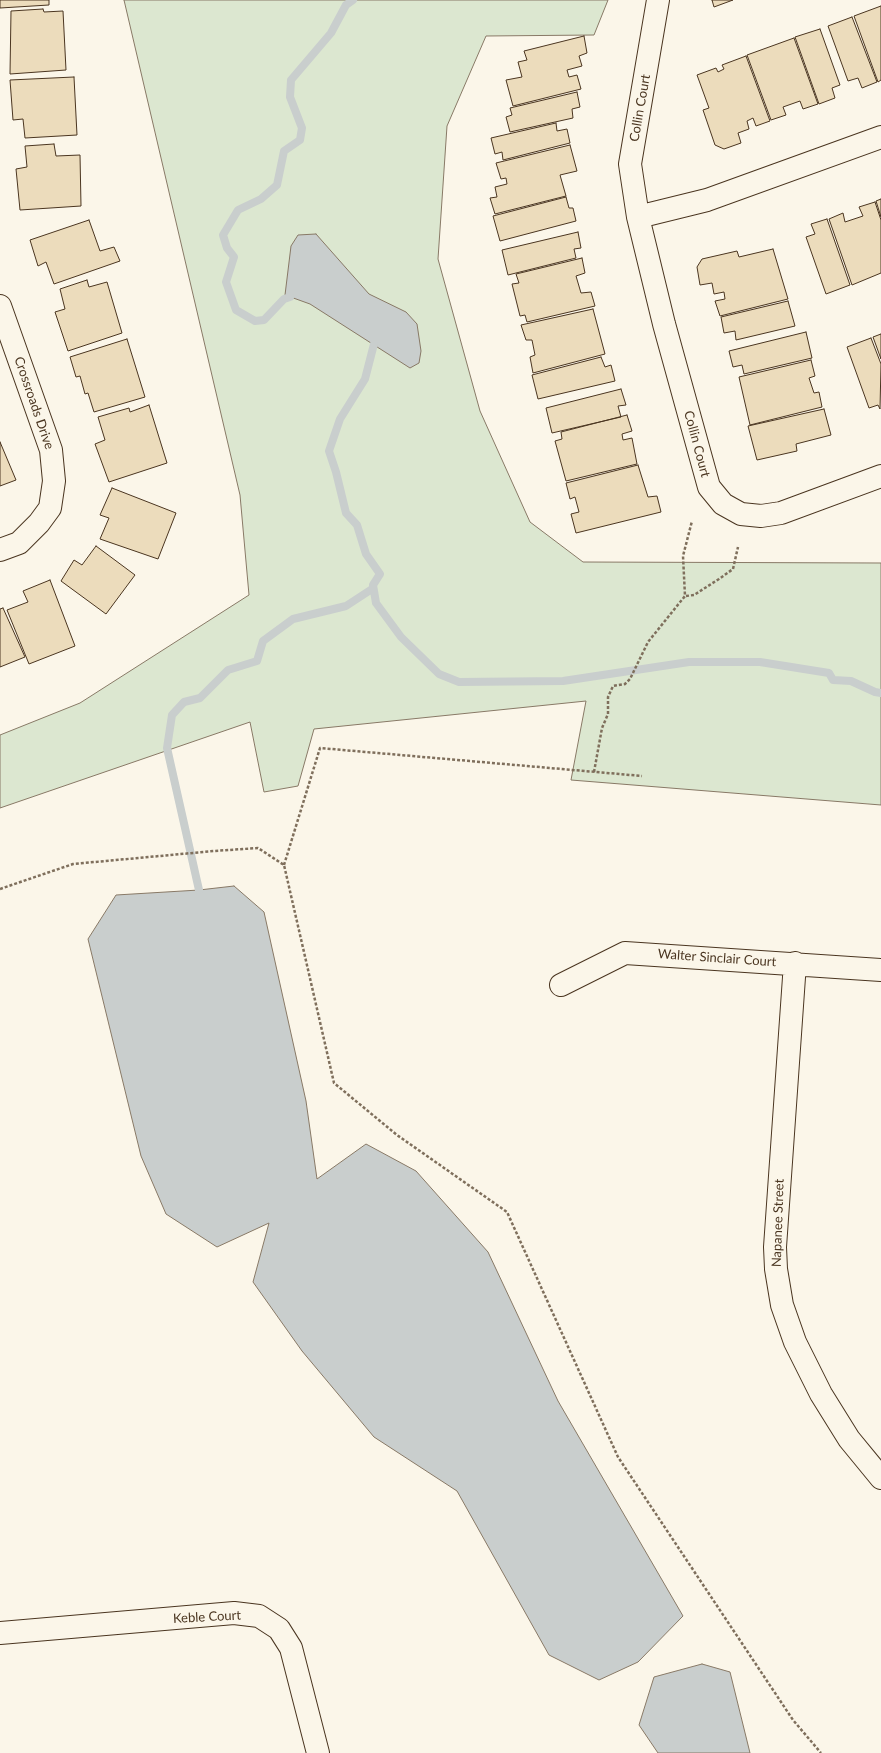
<!DOCTYPE html>
<style>
body{margin:0}
canvas{display:block;background:#fbf6e9}
</style>
<canvas width="881" height="1753"></canvas>
<script>
const context = document.querySelector('canvas').getContext('2d');
context.lineJoin = 'round';
function fillPath(path, color) { context.fillStyle = color; context.fill(path, 'evenodd'); }
const toPath = rows => new Path2D(rows.map(r => 'M' + r).join(''));
function stroke(path, color, width, dash) { context.strokeStyle = color; context.lineWidth = width; context.lineCap = dash ? 'butt' : 'round'; context.setLineDash(dash || []); context.stroke(path); }
function write(font, color, halo, rows, align = 'center') {
  context.font = font + ' Lato,sans-serif'; context.lineWidth = 3; context.setLineDash([]); context.textBaseline = 'middle'; context.strokeStyle = halo; context.fillStyle = color; for (const [text, x, y, turn = 0] of rows) {
    context.save(); context.translate(x, y); context.rotate((+turn || 0) * Math.PI / 180); context.textAlign = isNaN(turn) ? turn : align; if (halo) context.strokeText(text, 0, 0); context.fillText(text, 0, 0); context.restore();
  }
}
const green = toPath([
 [124,0,608,0,594,35,486,36,447,126,438,259,480,411,530,522,583,562,881,563,881,805,571,780,586,701,314,729,298,786,264,792,250,722,0,808,0,735,80,703,249,595,240,495,124,0]
]);
const water = toPath([
 [316,234,369,294,406,312,417,324,421,351,419,363,410,368,310,304,285,295,291,246,298,235,316,234],
 [234,886,264,912,306,1101,317,1179,366,1144,416,1171,488,1252,558,1401,683,1616,638,1662,599,1680,549,1655,457,1491,374,1437,302,1351,253,1282,269,1223,217,1247,166,1214,141,1156,88,939,116,895,199,890,234,886],
 [702,1664,730,1672,750,1753,658,1753,639,1725,654,1677,702,1664]
]);
const stream = toPath([
 [290,297,284,299,264,320,255,321,236,310,226,282,234,257,227,248,223,235,238,210,261,199,277,185,284,151,300,140,302,128,290,97,291,80,331,33,346,5,353,0],
 [374,344,365,379,340,419,329,451,336,472,346,513,357,525,366,554,380,574,373,585,376,603,401,637,439,674,459,682,563,681,689,662,760,662,829,673,833,680,851,681,875,692,881,693],
 [199,890,167,748,172,715,184,702,200,698,228,670,257,661,263,641,293,619,346,606,372,589]
]);
const building = toPath([
 [0,0,49,0,49,5,0,8,0,0],
 [712,0,733,0,714,7,712,0],
 [881,6,881,80,878,82,854,16,881,6],
 [43,9,44,12,63,11,66,70,10,74,11,11,43,9],
 [852,17,877,82,862,88,858,78,848,81,828,26,852,17],
 [820,29,840,85,832,88,835,98,819,104,795,37,820,29],
 [584,36,587,53,579,56,582,66,567,70,569,77,577,75,581,89,513,106,506,80,522,77,518,62,527,60,524,51,584,36],
 [794,38,818,104,803,109,800,101,783,107,786,115,771,120,747,55,794,38],
 [746,56,770,121,756,126,753,118,747,121,749,129,738,133,741,143,724,149,715,145,703,110,709,108,697,75,716,68,718,72,724,69,722,65,746,56],
 [74,77,77,135,25,138,23,119,13,120,10,80,74,77],
 [577,92,580,107,572,109,573,118,510,132,506,117,512,115,510,108,577,92],
 [556,123,557,131,567,129,570,143,503,160,502,152,495,154,491,138,556,123],
 [54,144,56,156,80,155,81,206,20,210,16,169,27,167,25,146,54,144],
 [570,145,577,171,560,175,566,196,495,214,490,198,497,197,495,187,507,184,506,178,501,179,496,163,570,145],
 [566,197,569,208,573,208,576,221,500,241,493,216,566,197],
 [881,199,881,217,876,201,881,199],
 [875,202,881,220,881,273,852,285,829,219,843,213,845,222,863,216,859,207,875,202],
 [827,219,850,285,826,294,806,237,815,234,811,224,827,219],
 [89,220,100,251,114,247,120,261,54,284,46,262,38,266,30,240,89,220],
 [578,232,581,248,574,249,576,258,508,275,502,250,578,232],
 [773,249,788,299,720,316,715,301,725,299,724,292,714,294,712,283,700,285,697,267,702,259,737,251,739,257,773,249],
 [582,258,585,273,576,276,581,293,591,292,595,306,527,322,525,315,520,316,512,284,519,283,516,274,582,258],
 [87,280,89,287,107,282,122,333,68,351,55,312,65,309,60,289,87,280],
 [788,301,795,326,736,340,735,331,724,333,721,317,788,301],
 [593,309,605,354,533,373,530,357,535,355,532,340,526,340,521,325,593,309],
 [806,332,812,358,744,374,742,365,733,367,729,351,806,332],
 [881,334,881,359,873,337,881,334],
 [871,338,881,364,880,409,878,405,869,408,847,347,871,338],
 [127,339,145,397,94,412,88,393,85,394,80,376,76,377,70,357,127,339],
 [601,357,605,367,611,365,615,381,538,399,532,375,601,357],
 [811,360,815,376,809,378,814,393,819,392,822,407,750,425,739,377,811,360],
 [621,389,626,405,618,406,621,417,552,433,546,408,621,389],
 [149,405,167,463,109,482,95,444,105,440,98,417,129,408,130,412,149,405],
 [824,409,831,435,796,444,797,451,757,460,748,426,824,409],
 [627,415,632,431,622,434,623,440,632,438,637,464,566,481,555,441,562,439,561,432,627,415],
 [0,442,16,480,0,486,0,442],
 [638,465,648,497,657,496,661,512,576,533,571,514,579,512,575,497,570,499,566,483,638,465],
 [112,488,176,513,158,559,100,539,109,518,100,515,112,488],
 [96,546,135,575,106,614,61,581,74,560,82,565,96,546],
 [50,580,75,646,29,664,7,610,28,602,23,591,50,580],
 [3,608,25,657,0,667,0,609,3,608]
]);
const path = toPath([
 [686,596,694,595,719,579,733,569,738,547],
 [594,772,602,728,608,714,608,697,613,686,625,684,630,679,648,642,685,596,683,556,692,521],
 [284,865,320,748,642,776],
 [0,889,73,864,214,851,258,848,284,865,334,1083,397,1135,507,1212,618,1457,793,1720,821,1753]
]);
const minor = toPath([
 [658,0,630,164,638,217,664,324,709,487,723,504,741,514,761,516,781,513,881,476],
 [638,217,707,200,881,137],
 [0,306,51,450,54,481,50,508,39,523,19,543,0,550],
 [795,963,775,1247,776,1269,782,1305,795,1342,821,1394,849,1439,881,1478],
 [561,985,625,953,881,970],
 [0,1633,234,1613,259,1616,279,1629,291,1648,318,1753]
]);
const streetNames = [
 ["Collin Court",640,108,-80],
 ["Crossroads Drive",34,403,71],
 ["Collin Court",697,444,75],
 ["Walter Sinclair Court",717,958,4],
 ["Napanee Street",778,1223,-88],
 ["Keble Court",207,1617,-3]
];
fillPath(green, '#dce7d0');
stroke(green, '#887966', 1);
fillPath(water, '#c9cecd');
stroke(water, '#887966', 1);
stroke(stream, '#c9cecd', 8);
fillPath(building, '#ecdcbc');
stroke(building, '#4a3520', 1);
stroke(minor, '#4a3520', 24);
stroke(path, '#7f6f5c', 2.5, [3, 2]);
stroke(minor, '#fbf6e9', 22);
write('13px', '#4a3520', '#fbf6e9', streetNames);
</script>
